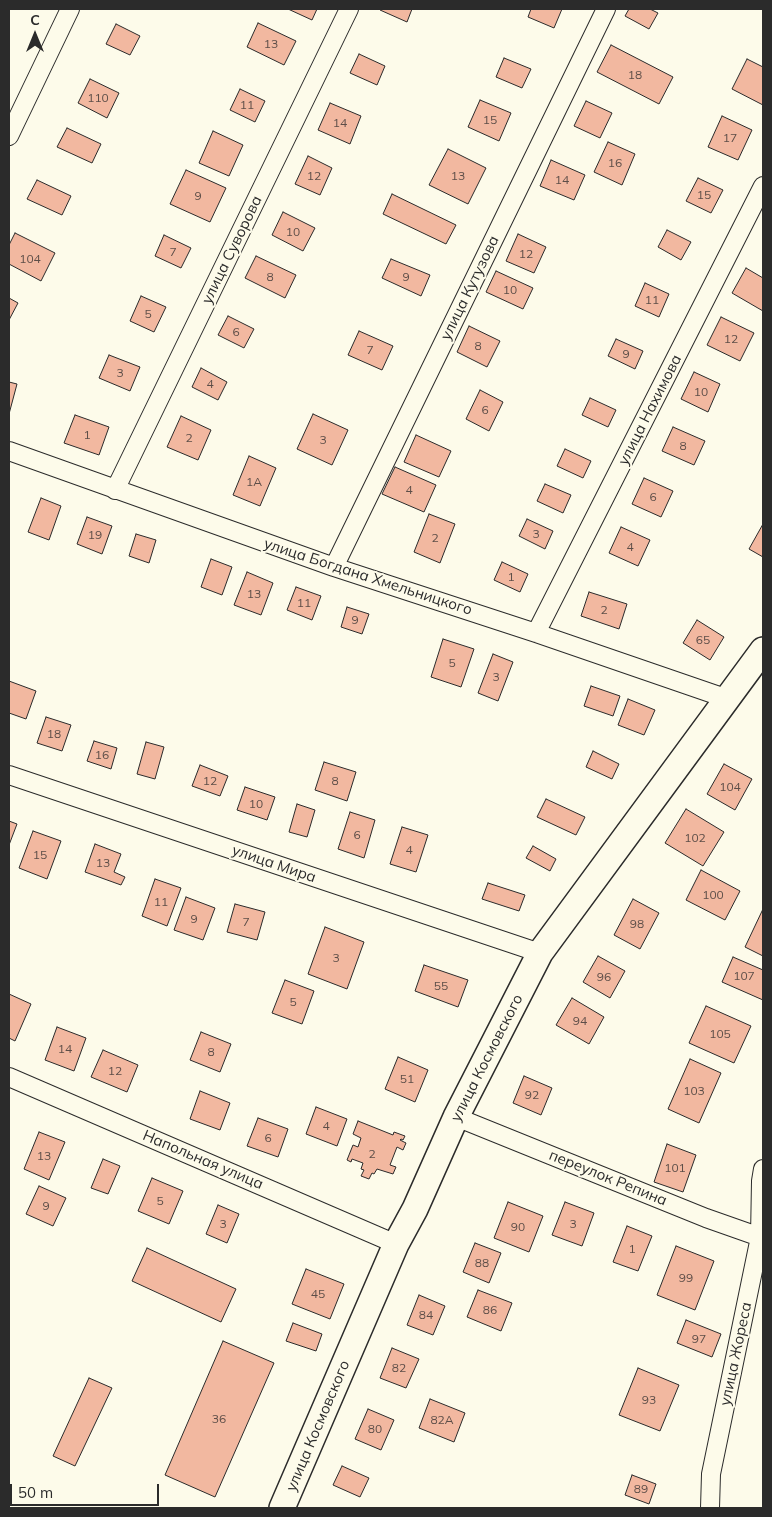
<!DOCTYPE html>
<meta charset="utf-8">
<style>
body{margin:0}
#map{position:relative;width:772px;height:1517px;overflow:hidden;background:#fdfbea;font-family:Mulish,sans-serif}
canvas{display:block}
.frame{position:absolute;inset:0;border:10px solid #2b2b2b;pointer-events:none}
.north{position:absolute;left:10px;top:10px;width:50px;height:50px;-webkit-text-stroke:4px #fdfbea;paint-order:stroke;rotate:0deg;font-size:14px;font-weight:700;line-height:20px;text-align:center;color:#2b2b2b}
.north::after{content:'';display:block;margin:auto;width:18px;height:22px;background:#2b2b2b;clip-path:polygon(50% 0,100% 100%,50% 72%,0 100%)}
.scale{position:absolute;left:10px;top:1484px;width:149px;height:22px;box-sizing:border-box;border:2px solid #2b2b2b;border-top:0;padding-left:6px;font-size:15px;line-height:18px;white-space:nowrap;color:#2b2b2b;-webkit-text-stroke:4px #fdfbea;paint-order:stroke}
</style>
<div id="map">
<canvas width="772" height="1517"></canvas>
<div class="frame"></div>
<div class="north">С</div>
<div class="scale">50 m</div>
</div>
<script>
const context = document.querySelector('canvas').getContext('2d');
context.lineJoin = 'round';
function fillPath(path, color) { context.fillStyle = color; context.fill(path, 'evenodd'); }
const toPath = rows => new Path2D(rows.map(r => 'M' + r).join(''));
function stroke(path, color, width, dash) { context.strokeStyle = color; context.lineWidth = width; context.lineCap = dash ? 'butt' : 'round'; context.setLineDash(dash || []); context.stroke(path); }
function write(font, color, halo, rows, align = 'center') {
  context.font = font + ' Mulish,sans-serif'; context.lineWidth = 4; context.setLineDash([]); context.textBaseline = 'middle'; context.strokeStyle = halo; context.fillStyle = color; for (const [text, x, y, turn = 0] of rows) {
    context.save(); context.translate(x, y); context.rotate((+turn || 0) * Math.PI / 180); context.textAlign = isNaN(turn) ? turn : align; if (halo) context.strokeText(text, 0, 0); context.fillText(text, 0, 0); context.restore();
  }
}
const building = toPath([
 [288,9,317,9,312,20,288,9],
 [381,9,412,9,407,22,380,10,381,9],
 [531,9,562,9,554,28,528,17,531,9],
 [629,9,650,9,658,13,649,29,625,16,629,9],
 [258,23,296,41,284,65,247,47,258,23],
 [116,24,140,36,130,55,106,44,116,24],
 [611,45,673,77,659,104,597,72,611,45],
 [359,54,385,66,377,85,350,73,359,54],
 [504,58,531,69,522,88,496,77,504,58],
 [747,59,763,67,763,105,732,89,747,59],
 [90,79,119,93,107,118,78,103,90,79],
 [240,89,265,101,255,122,230,110,240,89],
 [480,100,511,113,499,141,468,127,480,100],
 [586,101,612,113,600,138,574,126,586,101],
 [330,103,361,116,350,144,318,130,330,103],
 [722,116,752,130,738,160,708,147,722,116],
 [67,128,101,144,92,163,57,147,67,128],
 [213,131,243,145,229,176,199,163,213,131],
 [608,142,635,154,622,185,594,172,608,142],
 [448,149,486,168,468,204,429,185,448,149],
 [308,156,332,168,320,195,295,184,308,156],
 [551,160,585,175,574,200,540,186,551,160],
 [186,170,226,188,210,222,170,204,186,170],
 [698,178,723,190,711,213,686,201,698,178],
 [37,180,71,196,62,215,27,199,37,180],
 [392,194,456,225,446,244,383,214,392,194],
 [283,212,315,228,303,251,272,235,283,212],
 [667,230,691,242,681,260,658,247,667,230],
 [15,233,55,253,41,281,9,264,9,245,15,233],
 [518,234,546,247,534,273,506,261,518,234],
 [164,235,191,248,181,268,155,256,164,235],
 [256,256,296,275,285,298,245,278,256,256],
 [391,259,430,275,421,296,382,278,391,259],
 [746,268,763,278,763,311,732,293,746,268],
 [496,271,533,288,523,309,486,292,496,271],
 [645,283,669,294,659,317,635,306,645,283],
 [141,296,166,307,154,332,130,321,141,296],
 [9,298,18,303,9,320,9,298],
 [228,316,254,329,244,348,218,335,228,316],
 [721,317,754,333,740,361,707,345,721,317],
 [469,326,500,341,487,367,457,352,469,326],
 [359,331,393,346,382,370,348,355,359,331],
 [616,339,643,351,635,369,608,356,616,339],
 [109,355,140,367,130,391,99,378,109,355],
 [201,368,227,382,218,400,192,387,201,368],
 [694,372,720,384,708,412,681,399,694,372],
 [9,382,17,384,9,414,9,382],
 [480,390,503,402,489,431,466,419,480,390],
 [590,398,616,410,608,427,582,415,590,398],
 [313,414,348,430,332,465,297,449,313,414],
 [75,415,109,427,99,455,64,443,75,415],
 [181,416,211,430,198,460,167,447,181,416],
 [673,427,705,441,694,465,662,451,673,427],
 [416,435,451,451,439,477,404,462,416,435],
 [565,449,591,461,583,478,557,466,565,449],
 [249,456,276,468,260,506,233,495,249,456],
 [395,467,436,485,424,512,382,494,395,467],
 [644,478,673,491,661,517,632,504,644,478],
 [545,484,571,495,563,513,537,501,545,484],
 [41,498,61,506,49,540,28,532,41,498],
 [429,514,455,524,440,563,414,552,429,514],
 [87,517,112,526,102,554,77,544,87,517],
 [527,519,553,531,545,549,519,536,527,519],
 [763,524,763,557,749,549,763,524],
 [621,527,650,540,638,566,609,553,621,527],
 [136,534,156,540,149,563,129,556,136,534],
 [211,559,232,567,222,595,201,587,211,559],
 [502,562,528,574,520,592,494,580,502,562],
 [247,572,273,583,261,615,234,605,247,572],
 [296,587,321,596,312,620,287,610,296,587],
 [589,592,627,604,619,629,581,616,589,592],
 [347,607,369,614,362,634,341,627,347,607],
 [697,620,724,637,710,660,683,643,697,620],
 [443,639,474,649,461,687,431,677,443,639],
 [493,654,513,662,498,701,478,693,493,654],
 [9,681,36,691,26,719,9,713,9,681],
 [591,686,620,696,613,716,584,706,591,686],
 [628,699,655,710,644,735,618,725,628,699],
 [46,717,71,725,62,751,37,743,46,717],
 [94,741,117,748,111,769,87,761,94,741],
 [146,742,164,747,155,779,137,774,146,742],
 [593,751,619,764,612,779,586,767,593,751],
 [324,762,356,772,347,801,315,790,324,762],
 [724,764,752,779,735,810,707,794,724,764],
 [200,765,228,776,220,796,192,786,200,765],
 [245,787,275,797,267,820,237,810,245,787],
 [546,799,585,817,576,835,537,817,546,799],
 [297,804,315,810,307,837,289,832,297,804],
 [686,809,724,832,703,866,665,843,686,809],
 [350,812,375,820,364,858,338,849,350,812],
 [9,821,17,824,9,845,9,821],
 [402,827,428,835,416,872,390,864,402,827],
 [33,831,61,841,47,879,19,868,33,831],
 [95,844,121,854,114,872,125,877,121,885,85,872,95,844],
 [533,846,556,859,550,871,526,858,533,846],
 [701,870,740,891,725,920,686,900,701,870],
 [155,879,181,888,167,926,142,916,155,879],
 [488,883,525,895,519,911,482,899,488,883],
 [186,897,215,908,203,940,174,930,186,897],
 [633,899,659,913,640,949,614,935,633,899],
 [235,904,265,912,257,940,227,932,235,904],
 [763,909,763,956,745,947,763,909],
 [325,927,364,942,347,989,308,974,325,927],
 [598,956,625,971,610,998,583,982,598,956],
 [733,957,763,970,763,1000,722,982,733,957],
 [424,965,468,980,458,1007,415,991,424,965],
 [285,980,314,991,302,1024,272,1013,285,980],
 [9,994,31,1004,15,1041,9,1038,9,994],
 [572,998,604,1017,589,1044,556,1025,572,998],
 [706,1006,751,1026,734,1063,689,1043,706,1006],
 [57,1027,86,1038,74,1071,45,1060,57,1027],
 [201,1032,231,1044,220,1072,190,1060,201,1032],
 [103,1050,138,1065,127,1092,91,1077,103,1050],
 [398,1057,428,1070,415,1102,385,1089,398,1057],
 [690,1059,721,1073,699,1123,668,1109,690,1059],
 [524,1076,552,1088,541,1115,513,1103,524,1076],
 [200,1091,230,1103,220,1130,190,1119,200,1091],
 [316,1107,347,1119,337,1146,306,1134,316,1107],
 [258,1118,288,1129,278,1157,247,1146,258,1118],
 [358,1121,393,1135,394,1132,405,1136,403,1140,401,1139,400,1140,406,1143,403,1150,397,1147,390,1165,396,1167,393,1174,377,1169,374,1174,372,1173,369,1179,361,1176,364,1170,361,1169,363,1163,352,1159,351,1162,347,1160,353,1145,358,1147,361,1138,353,1134,358,1121],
 [39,1132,65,1142,49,1180,24,1169,39,1132],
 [667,1144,696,1155,683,1192,654,1182,667,1144],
 [103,1159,120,1166,108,1194,91,1188,103,1159],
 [152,1178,183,1191,169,1224,138,1211,152,1178],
 [39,1186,66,1198,53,1226,26,1214,39,1186],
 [508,1202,543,1216,529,1252,494,1238,508,1202],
 [565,1202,594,1213,582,1246,552,1235,565,1202],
 [218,1205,239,1214,227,1243,206,1234,218,1205],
 [627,1226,652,1236,638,1271,613,1262,627,1226],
 [475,1243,501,1253,489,1283,463,1272,475,1243],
 [676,1246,714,1261,695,1310,657,1295,676,1246],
 [147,1248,236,1289,221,1322,132,1281,147,1248],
 [306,1269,344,1284,330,1319,292,1304,306,1269],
 [478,1290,512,1303,501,1331,467,1317,478,1290],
 [419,1295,445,1306,433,1335,407,1325,419,1295],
 [686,1320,721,1334,712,1357,677,1343,686,1320],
 [293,1323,322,1334,316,1351,286,1341,293,1323],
 [223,1341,274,1363,215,1497,165,1475,223,1341],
 [392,1348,419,1359,406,1388,380,1378,392,1348],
 [638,1368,679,1385,660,1431,619,1415,638,1368],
 [89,1378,112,1388,75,1466,53,1456,89,1378],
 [430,1399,465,1413,454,1442,419,1428,430,1399],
 [368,1409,394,1420,381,1450,355,1439,368,1409],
 [342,1466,369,1478,360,1497,333,1485,342,1466],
 [632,1475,656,1484,649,1504,625,1495,632,1475]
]);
const minor = toPath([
 [9,136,70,9],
 [9,451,334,567,536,633,728,699],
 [115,490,349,9],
 [334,567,606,9],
 [536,633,763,186],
 [9,775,540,953],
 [9,1077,396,1244],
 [456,1117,706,1218,760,1237],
 [710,1508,711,1474,760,1237,761,1181,763,1169]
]);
const secondary = toPath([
 [282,1508,396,1244,415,1209,456,1117,540,953,763,650]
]);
const numberNames = [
 ["13",271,44],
 ["18",635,75],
 ["110",98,98],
 ["11",247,105],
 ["15",490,120],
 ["14",340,123],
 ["17",730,138],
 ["16",615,163],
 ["12",314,176],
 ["13",458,176],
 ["14",562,180],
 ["15",704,195],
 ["9",198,196],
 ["10",293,232],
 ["7",173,252],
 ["12",526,254],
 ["104",30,259],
 ["8",270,277],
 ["9",406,277],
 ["10",510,290],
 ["11",652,300],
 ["5",148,314],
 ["6",236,332],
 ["12",731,339],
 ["8",478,346],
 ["7",370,350],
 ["9",626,354],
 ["3",120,373],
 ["4",210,384],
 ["10",701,392],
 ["6",485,410],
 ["1",87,435],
 ["2",189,438],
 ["3",323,440],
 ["8",683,446],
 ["1А",254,482],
 ["4",409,490],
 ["6",653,497],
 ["3",536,534],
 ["19",95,535],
 ["2",435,538],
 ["4",630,547],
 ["1",511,577],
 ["13",254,594],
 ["11",304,603],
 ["2",604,610],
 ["9",355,620],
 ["65",703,640],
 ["5",452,663],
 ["3",496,677],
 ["18",54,734],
 ["16",102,755],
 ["12",210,781],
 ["8",335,781],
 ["104",730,787],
 ["10",256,804],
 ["6",357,835],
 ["102",695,838],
 ["4",409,850],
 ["15",40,855],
 ["13",103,863],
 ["100",713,895],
 ["11",161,902],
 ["9",194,919],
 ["7",246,922],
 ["98",637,924],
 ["3",336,958],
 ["107",744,976],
 ["96",604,977],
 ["55",441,986],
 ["5",293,1002],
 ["94",580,1021],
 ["105",720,1034],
 ["14",65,1049],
 ["8",211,1052],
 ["12",115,1071],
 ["51",407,1079],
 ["103",694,1091],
 ["92",532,1095],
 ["4",326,1126],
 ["6",268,1138],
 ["2",372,1154],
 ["13",44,1156],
 ["101",675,1168],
 ["5",160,1201],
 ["9",46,1206],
 ["3",223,1224],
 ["3",573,1224],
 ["90",518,1227],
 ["1",632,1249],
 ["88",482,1263],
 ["99",686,1278],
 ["45",318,1294],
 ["86",490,1310],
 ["84",426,1315],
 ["97",699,1339],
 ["82",399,1368],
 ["93",649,1400],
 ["36",219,1419],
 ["82А",442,1420],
 ["80",375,1429],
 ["89",641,1489]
];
const streetNames = [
 ["улица Суворова",232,250,-64],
 ["улица Кутузова",470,288,-64],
 ["улица Нахимова",650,410,-63],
 ["улица Богдана Хмельницкого",368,577,18],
 ["улица Мира",274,864,19],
 ["улица Космовского",487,1058,-63],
 ["Напольная улица",203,1160,23],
 ["переулок Репина",608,1178,22],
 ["улица Жореса",736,1354,-78],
 ["улица Космовского",318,1426,-67]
];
fillPath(building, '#f2b8a0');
stroke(building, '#2b2b2b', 1);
stroke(minor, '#2b2b2b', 20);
stroke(secondary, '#2b2b2b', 28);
stroke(minor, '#fdfbea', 18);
stroke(secondary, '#fdfbea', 25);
write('12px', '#5d4e48', null, numberNames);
write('15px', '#2b2b2b', '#fdfbea', streetNames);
</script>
